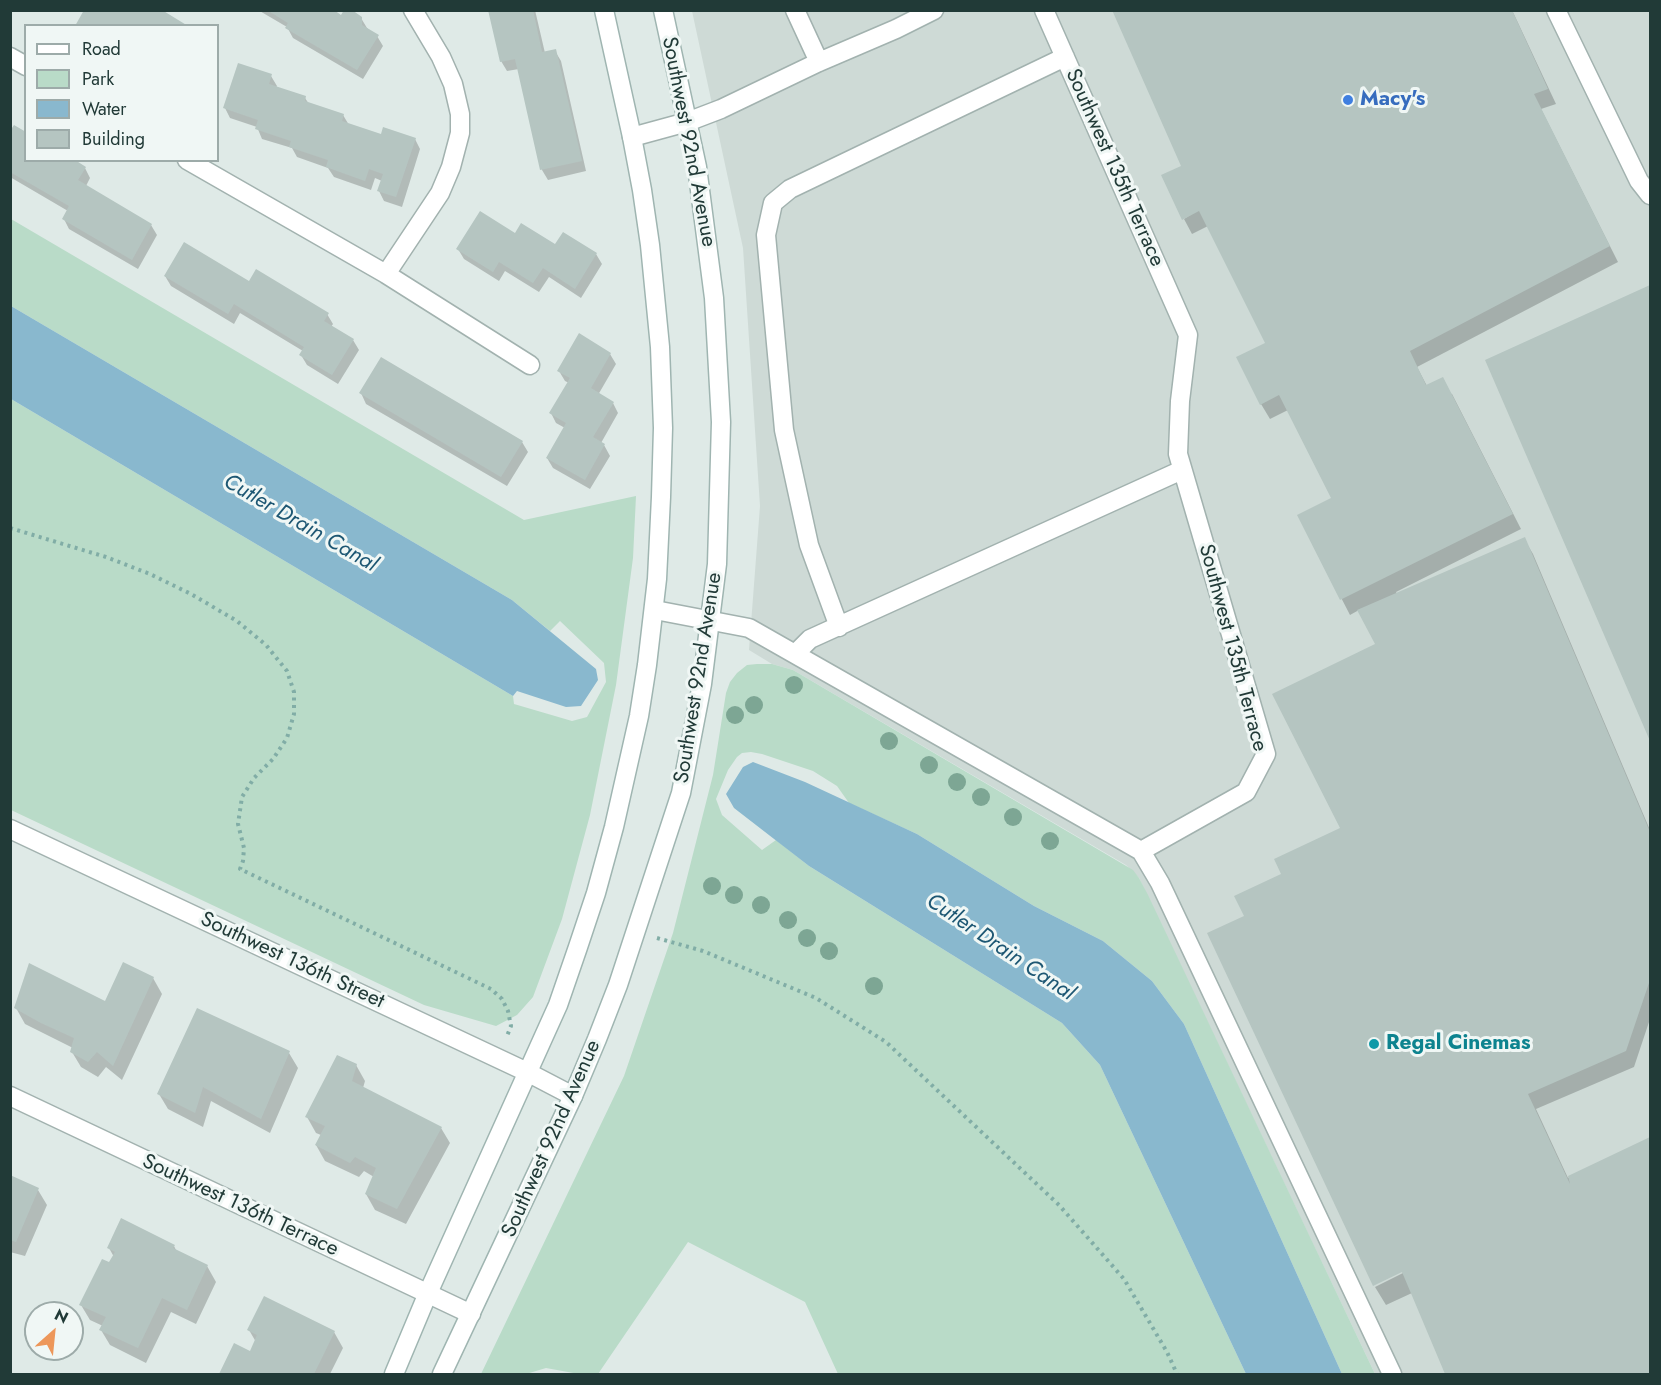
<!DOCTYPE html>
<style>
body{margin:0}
#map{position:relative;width:1661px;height:1385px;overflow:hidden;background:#dfeae7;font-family:Jost,sans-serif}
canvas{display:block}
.frame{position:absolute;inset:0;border:12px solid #213a37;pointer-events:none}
.legend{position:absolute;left:24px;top:24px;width:195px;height:138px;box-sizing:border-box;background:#f0f7f5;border:2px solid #9daba9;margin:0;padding:8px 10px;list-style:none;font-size:18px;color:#213a37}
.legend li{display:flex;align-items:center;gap:12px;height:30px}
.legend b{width:30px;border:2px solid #9daba9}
.north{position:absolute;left:24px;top:1301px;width:60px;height:60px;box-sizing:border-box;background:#f0f7f5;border:2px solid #9daba9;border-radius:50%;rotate:27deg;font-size:16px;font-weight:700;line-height:24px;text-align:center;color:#213a37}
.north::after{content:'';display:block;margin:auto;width:21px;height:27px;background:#ed975a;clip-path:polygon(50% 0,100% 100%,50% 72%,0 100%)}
</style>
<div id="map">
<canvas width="1661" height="1385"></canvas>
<div class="frame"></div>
<ul class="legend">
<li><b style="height:8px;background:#fff"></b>Road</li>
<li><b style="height:16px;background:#b9dbc8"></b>Park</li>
<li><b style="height:16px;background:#89b8ce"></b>Water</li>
<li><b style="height:16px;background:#b5c5c1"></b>Building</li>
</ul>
<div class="north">N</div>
</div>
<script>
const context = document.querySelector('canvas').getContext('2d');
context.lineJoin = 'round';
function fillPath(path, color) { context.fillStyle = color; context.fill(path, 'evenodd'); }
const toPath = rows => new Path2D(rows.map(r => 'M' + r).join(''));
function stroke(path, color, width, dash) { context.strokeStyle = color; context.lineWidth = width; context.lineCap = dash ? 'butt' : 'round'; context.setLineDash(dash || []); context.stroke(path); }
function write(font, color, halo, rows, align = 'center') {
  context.font = font + ' Jost,sans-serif'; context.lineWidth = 6; context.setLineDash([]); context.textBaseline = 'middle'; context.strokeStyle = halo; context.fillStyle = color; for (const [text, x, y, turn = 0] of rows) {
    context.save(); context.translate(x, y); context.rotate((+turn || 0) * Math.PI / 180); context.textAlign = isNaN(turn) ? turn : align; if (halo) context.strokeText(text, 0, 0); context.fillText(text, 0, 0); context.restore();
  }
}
const built = toPath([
 [692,11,1650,11,1650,1374,1375,1374,1139,878,1126,865,793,670,772,664,749,650,760,506,743,248]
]);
const green = toPath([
 [11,219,524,520,636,496,633,558,616,685,590,815,562,919,533,997,517,1015,496,1026,424,1005,11,810,11,399,513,696,514,704,572,721,587,717,606,682,604,663,560,621,550,631,512,600,11,306],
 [757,664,772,664,793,670,1133,870,1139,878,1148,895,1375,1374,1342,1374,1184,1024,1152,981,1103,941,1034,906,917,834,849,803,837,786,813,771,762,754,751,752,742,753,737,757,728,770,716,799,722,815,762,850,776,840,809,866,1062,1023,1100,1065,1246,1374,838,1374,805,1302,688,1242,598,1374,579,1374,546,1368,526,1374,481,1374,624,1076,673,933,713,775,726,693,730,682,737,673,747,665]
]);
const water = toPath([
 [11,306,512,600,596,669,598,680,581,706,566,707,517,691,513,696,11,399],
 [753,762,805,782,917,834,1034,906,1103,941,1152,981,1184,1024,1342,1374,1246,1374,1100,1065,1062,1023,809,866,734,808,726,794,743,767]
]);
const shadow = toPath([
 [258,10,331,10,342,17,361,18,367,28,377,36,383,46,363,79,293,38,287,27],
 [489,10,535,10,545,53,555,51,561,61,586,171,548,180,542,170,519,69,507,71,501,61],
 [1512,10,1556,104,1541,109,1618,262,1417,367,1427,386,1452,394,1521,529,1396,592,1397,594,1524,539,1533,554,1650,830,1650,1019,1634,1067,1536,1109,1568,1178,1650,1138,1650,1374,1447,1374,1412,1293,1386,1305,1375,1287,1403,1273,1246,916,1283,875,1343,829,1377,644,1359,610,1350,615,1299,516,1333,499,1288,410,1270,419,1261,404,1267,343,1208,226,1192,234,1184,219],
 [271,76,277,86,276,88,305,98,309,104,343,115,349,125,382,136,415,139,420,149,402,207,384,201,379,191,382,181,375,178,371,190,334,177,328,168,297,157,292,148,262,139,257,127,230,118,225,108],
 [10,134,26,160,85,168,90,178,86,186,151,225,157,235,138,269,69,229,64,219,68,211,10,177],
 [563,234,596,254,602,264,581,298,549,277,539,292,505,271,499,281,464,259,458,249,516,235,555,246],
 [165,276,250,283,327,314,333,324,331,327,353,340,359,350,338,384,307,365,301,355,303,351,240,313,234,324,171,286],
 [1650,286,1650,737,1487,361],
 [610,354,616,364,598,395,613,403,618,413,601,443,604,445,610,456,590,489,553,468,547,458,565,428,556,423,551,413,569,383,565,381,559,371],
 [361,393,522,442,528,452,507,486,366,404],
 [153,978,162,994,122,1080,106,1067,98,1077,81,1067,72,1052,73,1048,25,1024,16,1008,106,1003],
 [198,1010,289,1053,298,1068,270,1133,211,1101,203,1127,168,1109,159,1094],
 [356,1065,365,1081,363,1088,441,1128,450,1143,406,1224,375,1210,366,1194,374,1177,364,1171,359,1177,325,1161,316,1145,321,1135,316,1133,307,1117],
 [10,1177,38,1190,47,1205,25,1256,10,1252],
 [174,1246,177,1252,207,1266,216,1282,196,1324,171,1312,146,1363,110,1345,101,1330,103,1326,90,1320,81,1305,114,1257,109,1248],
 [249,1330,334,1332,343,1348,330,1374,221,1374,235,1345,251,1353,256,1342]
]);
const building = toPath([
 [84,10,162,10,188,26,75,26],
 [267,10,334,10,341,15,344,10,352,10,362,17,362,25,379,35,357,70,285,28,288,23],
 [488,10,533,10,542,52,556,49,582,161,540,170,515,59,500,62],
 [1112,10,1512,10,1548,89,1534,94,1610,246,1410,351,1426,385,1443,377,1513,514,1340,600,1297,515,1331,498,1279,395,1260,405,1236,357,1265,343,1199,211,1182,220,1161,175,1181,166],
 [238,63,272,74,269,84,306,96,305,101,344,114,342,121,381,134,383,127,416,138,396,197,377,191,383,174,369,169,365,181,326,167,328,160,289,147,291,141,255,129,258,120,223,108],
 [14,125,26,132,26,160,75,160,86,167,78,180,152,224,132,260,62,219,69,206,10,172,10,131],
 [480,211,515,233,521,223,555,244,563,232,597,253,575,289,543,268,533,283,499,262,493,272,456,249],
 [184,242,249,281,256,269,329,313,324,321,354,339,332,375,299,355,304,347,234,304,228,314,164,276],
 [1650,285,1650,741,1485,360],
 [579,333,611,353,591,388,614,402,593,437,605,444,585,480,546,458,566,423,549,413,570,378,557,371],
 [381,357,523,441,501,477,359,393],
 [1525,537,1650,832,1650,980,1626,1051,1528,1094,1570,1184,1568,1176,1650,1137,1650,1374,1445,1374,1402,1272,1373,1286,1207,933,1244,916,1234,896,1281,874,1274,859,1340,828,1272,694,1375,644,1357,610],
 [123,962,154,977,113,1066,97,1052,88,1062,70,1052,74,1038,41,1023,14,1008,29,963,105,1001],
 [197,1008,290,1051,261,1119,203,1087,195,1113,157,1094],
 [337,1055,357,1064,352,1081,442,1127,397,1209,365,1194,376,1168,355,1157,350,1163,315,1145,325,1126,305,1117],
 [10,1175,39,1188,16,1242,10,1240],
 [121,1218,175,1245,173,1248,208,1265,187,1310,162,1298,138,1348,99,1330,106,1317,79,1305,102,1259,109,1262,115,1252,107,1248],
 [264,1296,335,1331,314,1374,219,1374,234,1343,250,1351,257,1335,247,1330]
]);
const path = toPath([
 [10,528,106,557,150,574,191,594,237,621,266,645,287,671,294,692,294,714,287,738,273,759,254,778,242,797,238,824,244,848,243,861,240,869,491,989,502,999,508,1011,511,1026,507,1036],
 [657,938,703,951,816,998,886,1042,1059,1205,1124,1279,1167,1352,1177,1374]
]);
const lane = toPath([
 [795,10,819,62],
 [1556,10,1639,181,1650,195],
 [632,137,687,122,721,109,819,62,896,29,934,10],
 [655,610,749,628,1141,851,1246,792,1266,754,1178,454,1180,401,1188,335,1044,10],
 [839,627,809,545,784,430,766,235,773,203,790,189,1065,57],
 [795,654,810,639,1182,470],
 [1141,851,1160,883,1392,1374]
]);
const street = toPath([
 [10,57,26,66],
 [187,160,386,274,530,365],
 [386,274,440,193,451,167,460,133,460,114,453,84,441,57,413,10],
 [10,829,527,1072,573,1096],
 [10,1096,471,1314]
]);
const secondary = toPath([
 [394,1374,428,1293,558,1005,578,947,596,893,614,827,639,716,647,665,657,579,661,497,663,428,660,347,650,245,642,190,632,137,604,10],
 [442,1374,573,1096,597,1039,618,985,681,793,702,684,717,564,721,422,714,298,697,167,663,10]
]);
const trees = [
 [794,685],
 [754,705],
 [735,715],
 [889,741],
 [929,765],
 [957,782],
 [981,797],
 [1013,817],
 [1050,841],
 [712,886],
 [734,895],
 [761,905],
 [788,920],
 [807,938],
 [829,951],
 [874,986]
];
const markers = [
 [1348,100,6,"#3f7fe0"],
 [1374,1044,6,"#0f9aa8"]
];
const shopNames = [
 ["Macy's",1360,100]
];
const streetNames = [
 ["Southwest 92nd Avenue",688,142,79],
 ["Southwest 135th Terrace",1114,168,66],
 ["Southwest 135th Terrace",1232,648,75],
 ["Southwest 92nd Avenue",699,678,-81],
 ["Southwest 136th Street",292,961,25],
 ["Southwest 92nd Avenue",552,1139,-66],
 ["Southwest 136th Terrace",240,1206,25]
];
const cultureNames = [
 ["Regal Cinemas",1386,1044]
];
const waterNames = [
 ["Cutler Drain Canal",300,524,30],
 ["Cutler Drain Canal",1000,948,34]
];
fillPath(built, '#cedad6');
fillPath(green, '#b9dbc8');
fillPath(water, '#89b8ce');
fillPath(shadow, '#0003');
fillPath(building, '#b5c5c1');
stroke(lane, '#a2b2af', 21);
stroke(street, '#a2b2af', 21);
stroke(secondary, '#9fb5b1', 21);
stroke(path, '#81ada6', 4, [3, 4.5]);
stroke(lane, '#fff', 18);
stroke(street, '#fff', 18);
stroke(secondary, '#fff', 18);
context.fillStyle = '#7da694';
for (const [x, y] of trees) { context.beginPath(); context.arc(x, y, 9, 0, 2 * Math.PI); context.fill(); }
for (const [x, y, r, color] of markers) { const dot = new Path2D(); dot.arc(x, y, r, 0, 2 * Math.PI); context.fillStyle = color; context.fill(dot); stroke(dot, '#f0f7f5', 2); }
write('bold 21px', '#366cbe', '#f0f7f5', shopNames, 'left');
write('21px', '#213a37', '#f0f7f5', streetNames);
write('bold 21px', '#0d838f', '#f0f7f5', cultureNames, 'left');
write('italic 22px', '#1d5773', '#f0f7f5', waterNames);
</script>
